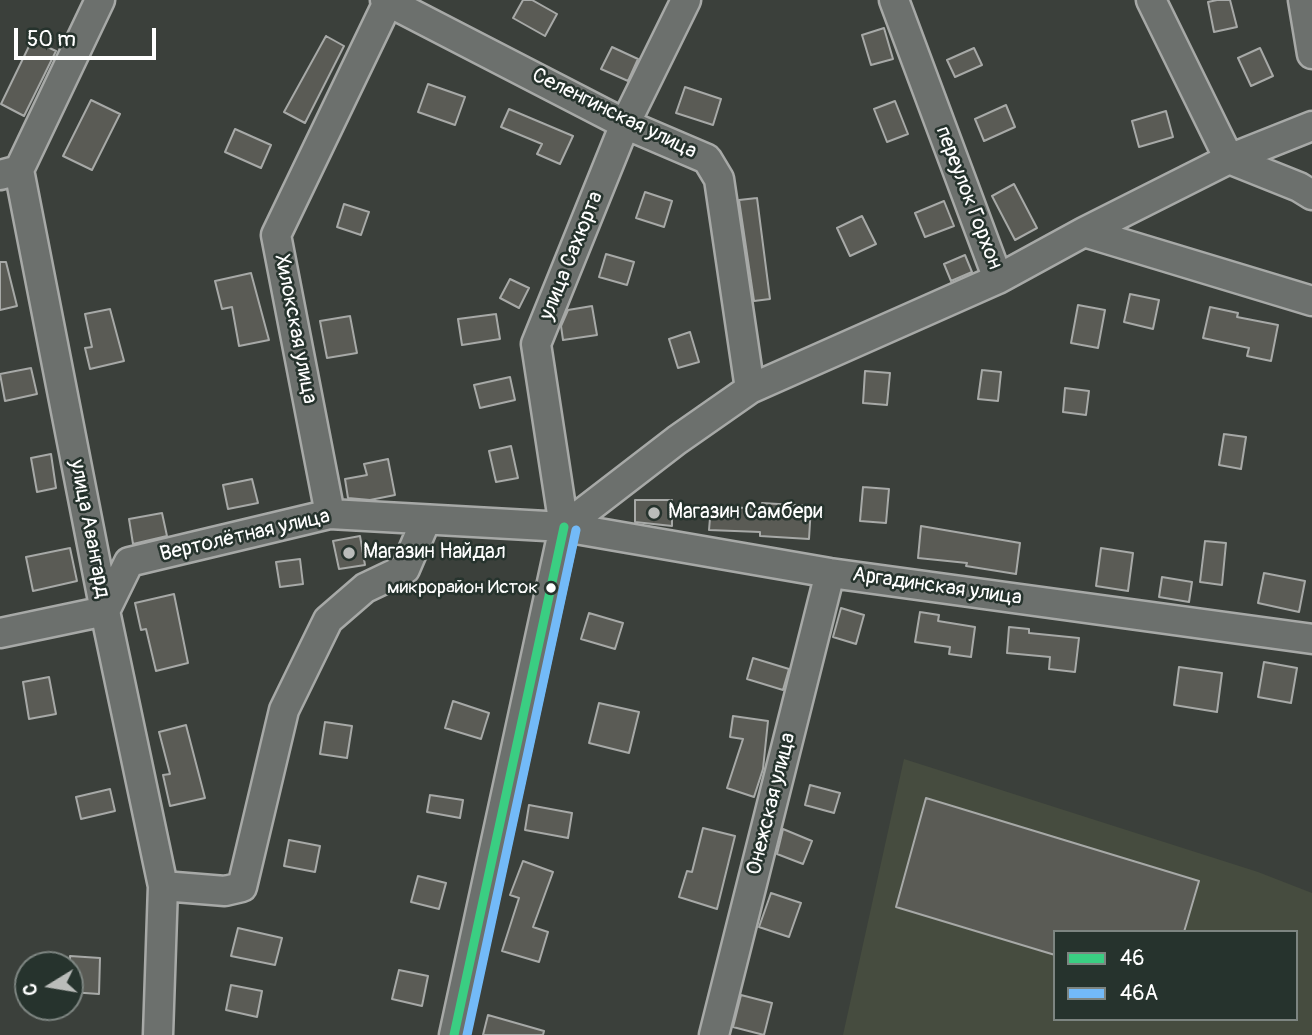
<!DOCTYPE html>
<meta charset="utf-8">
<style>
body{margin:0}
#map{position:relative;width:1312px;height:1035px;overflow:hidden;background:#3b403b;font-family:Pangolin,sans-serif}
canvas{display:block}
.legend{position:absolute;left:1053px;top:930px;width:245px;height:91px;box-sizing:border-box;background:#26332d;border:2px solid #7d8581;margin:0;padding:9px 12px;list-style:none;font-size:21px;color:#fff}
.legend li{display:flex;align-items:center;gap:14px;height:35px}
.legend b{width:35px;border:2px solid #7d8581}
.north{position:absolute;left:14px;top:951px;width:70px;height:70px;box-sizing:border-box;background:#26332d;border:2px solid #7d8581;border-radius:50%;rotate:259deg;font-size:19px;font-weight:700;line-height:28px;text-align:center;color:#fff}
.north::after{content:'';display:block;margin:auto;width:24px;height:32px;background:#babcba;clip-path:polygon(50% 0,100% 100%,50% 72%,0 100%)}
.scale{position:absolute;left:14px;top:28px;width:142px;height:32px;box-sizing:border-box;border:4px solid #fff;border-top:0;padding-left:9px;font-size:21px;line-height:24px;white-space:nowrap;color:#fff;-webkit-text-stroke:5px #26332d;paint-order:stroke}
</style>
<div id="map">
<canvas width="1312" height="1035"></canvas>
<ul class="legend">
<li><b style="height:9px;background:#3ace82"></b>46</li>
<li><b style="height:9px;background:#73baf8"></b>46А</li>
</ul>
<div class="north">С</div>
<div class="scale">50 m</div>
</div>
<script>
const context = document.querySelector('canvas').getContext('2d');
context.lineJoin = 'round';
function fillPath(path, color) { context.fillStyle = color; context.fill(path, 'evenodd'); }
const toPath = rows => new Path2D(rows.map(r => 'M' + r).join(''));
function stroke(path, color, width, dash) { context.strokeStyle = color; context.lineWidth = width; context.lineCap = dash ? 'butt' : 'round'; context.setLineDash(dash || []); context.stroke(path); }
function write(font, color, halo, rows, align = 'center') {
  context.font = font + ' Pangolin,sans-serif'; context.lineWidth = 5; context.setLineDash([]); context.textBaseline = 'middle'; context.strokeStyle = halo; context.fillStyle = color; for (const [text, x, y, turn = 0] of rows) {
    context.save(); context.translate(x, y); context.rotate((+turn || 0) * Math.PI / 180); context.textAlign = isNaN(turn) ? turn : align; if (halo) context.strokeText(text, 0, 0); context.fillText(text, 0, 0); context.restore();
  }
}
const built = toPath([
 [904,759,1258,872,1312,893,1312,1035,843,1035],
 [1055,932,1296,932,1296,1019,1055,1019]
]);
const building = toPath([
 [523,0,532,0,557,14,545,36,513,18,523,0],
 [1217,0,1230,0,1237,27,1214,32,1208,2,1217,0],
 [884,28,893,59,871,65,862,35,884,28],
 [326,36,344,46,305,123,284,112,326,36],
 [32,40,56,51,24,116,1,104,32,40],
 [612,47,638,59,628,81,601,69,612,47],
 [974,48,982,65,955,77,947,60,974,48],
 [1260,48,1273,76,1251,86,1238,58,1260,48],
 [428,84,465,97,455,125,418,112,428,84],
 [685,87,721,99,713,125,676,113,685,87],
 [91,100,120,114,92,170,63,156,91,100],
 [895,101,908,134,887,142,874,109,895,101],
 [1006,105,1015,127,984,141,975,119,1006,105],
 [509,109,573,136,560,164,537,154,542,144,501,127,509,109],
 [1166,111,1173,137,1139,147,1132,121,1166,111],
 [235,129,271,145,261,168,225,152,235,129],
 [1014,184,1037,228,1015,240,992,196,1014,184],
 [645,192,672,201,664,227,636,218,645,192],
 [757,198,770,299,754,301,739,200,757,198],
 [944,201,954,226,925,237,915,213,944,201],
 [344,204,369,212,361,235,337,227,344,204],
 [862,216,876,244,850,256,837,228,862,216],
 [606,254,634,262,627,285,599,277,606,254],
 [965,255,972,272,951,281,944,264,965,255],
 [0,262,6,262,17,306,0,310,0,262],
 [251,273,269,340,239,346,232,307,222,309,215,281,251,273],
 [510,279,529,288,519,308,500,298,510,279],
 [1130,294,1159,300,1153,329,1124,322,1130,294],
 [1078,305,1105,310,1098,348,1071,343,1078,305],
 [592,306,597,335,563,340,561,326,568,310,592,306],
 [1210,307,1238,313,1237,317,1278,325,1271,361,1247,356,1249,348,1203,338,1210,307],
 [110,309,124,361,90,369,85,348,92,347,85,314,110,309],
 [496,314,500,339,462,345,458,319,496,314],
 [350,316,357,353,327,358,320,321,350,316],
 [690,332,699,362,678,368,669,339,690,332],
 [31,368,37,394,5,401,0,374,31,368],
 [982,370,1001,372,998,401,978,399,982,370],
 [865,371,890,373,887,405,863,403,865,371],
 [510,377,515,400,480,408,474,385,510,377],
 [1065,388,1089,391,1086,415,1063,412,1065,388],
 [1224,434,1246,437,1241,469,1219,465,1224,434],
 [511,446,518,478,496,482,489,451,511,446],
 [51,454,56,488,37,492,31,458,51,454],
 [388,459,395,495,370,500,348,498,345,479,367,475,364,464,388,459],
 [252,479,258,503,228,509,223,485,252,479],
 [863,487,889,489,886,523,860,521,863,487],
 [635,500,672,500,672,526,635,522,635,500],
 [762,503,811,506,809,539,760,536,760,532,709,530,711,506,762,509,762,503],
 [162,513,167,536,133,544,129,519,162,513],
 [921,526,1020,543,1016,574,966,566,967,563,918,558,921,526],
 [360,536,365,565,339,569,333,541,360,536],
 [1205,541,1226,543,1222,585,1200,582,1205,541],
 [70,548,77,581,33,591,26,557,70,548],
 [1101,548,1133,553,1128,591,1096,586,1101,548],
 [300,559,303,584,280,587,276,562,300,559],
 [1264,573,1305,581,1299,612,1258,603,1264,573],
 [1162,577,1192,582,1189,602,1159,597,1162,577],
 [174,594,188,663,156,671,146,629,141,630,135,603,174,594],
 [841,608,864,615,856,644,833,637,841,608],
 [920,612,939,615,938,621,975,627,971,657,949,654,950,647,915,642,920,612],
 [589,613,623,623,615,649,581,639,589,613],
 [1009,627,1029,629,1029,633,1079,638,1075,672,1049,669,1050,657,1007,653,1009,627],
 [753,658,789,669,783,690,747,679,753,658],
 [1264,662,1297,668,1291,703,1258,697,1264,662],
 [1179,667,1222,673,1217,712,1174,705,1179,667],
 [49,677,56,714,29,719,23,682,49,677],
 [453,701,489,713,481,739,445,728,453,701],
 [599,703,639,712,629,753,589,743,599,703],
 [733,716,768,721,763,769,754,797,727,788,743,739,730,737,733,716],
 [325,722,352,726,347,758,320,754,325,722],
 [186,725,205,798,170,806,163,775,170,774,159,732,186,725],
 [810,785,840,793,834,813,805,805,810,785],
 [110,789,115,811,81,819,76,797,110,789],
 [430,795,463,800,460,818,427,812,430,795],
 [926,798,1199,881,1184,932,1055,932,1055,955,896,907,926,798],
 [529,805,572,813,568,838,525,830,529,805],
 [703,828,735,836,717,909,679,897,687,871,692,872,703,828],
 [783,829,812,841,803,864,777,854,783,829],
 [289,840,320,846,315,872,284,866,289,840],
 [523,861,553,872,533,927,548,932,539,962,502,951,519,898,510,895,523,861],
 [418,876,446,883,439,909,411,902,418,876],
 [771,893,801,903,789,937,759,927,771,893],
 [238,928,282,938,275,965,231,956,238,928],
 [70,956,100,958,99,994,70,992,70,956],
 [399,970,428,976,422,1006,392,999,399,970],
 [231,985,262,991,257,1017,226,1010,231,985],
 [741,995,772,1003,764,1035,733,1027,741,995],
 [488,1015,544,1031,543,1035,483,1035,488,1015]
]);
const minor = toPath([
 [385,0,625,124,707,159,719,179,750,389],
 [894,0,998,279,1084,232,1312,301],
 [1151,0,1229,159],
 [1303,0,1312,54],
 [1229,159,1299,187,1312,195],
 [19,170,105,611,163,886,158,1035],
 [0,175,19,170,100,0],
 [1084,232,1229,159,1312,126],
 [330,514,276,235,389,0],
 [564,527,677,440,750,389,998,279],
 [0,633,105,611,129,562,330,514,564,527,830,573,1312,639],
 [163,886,225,891,242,887,284,710,328,620,365,588,405,569,426,520],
 [454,1035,564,527,536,344,625,124,686,0],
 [714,1035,830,573]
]);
const bus1 = toPath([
 [454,1035,564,527]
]);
const bus2 = toPath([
 [467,1035,576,530]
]);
const markers = [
 [654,513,7,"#babcba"],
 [349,553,7,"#babcba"],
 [551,588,6,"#fff"]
];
const busNames = [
 ["микрорайон Исток",538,588]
];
const streetNames = [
 ["Селенгинская улица",614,114,26],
 ["переулок Горхон",968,198,69],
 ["улица Сахюрта",572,256,-68],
 ["Хилокская улица",295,329,79],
 ["улица Авангард",89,529,79],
 ["Вертолётная улица",245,536,-13],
 ["Аргадинская улица",937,587,8],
 ["Онежская улица",772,804,-76]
];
const poiNames = [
 ["Магазин Самбери",668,513],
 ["Магазин Найдал",363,553]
];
fillPath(built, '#464c3f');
fillPath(building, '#5a5b55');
stroke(building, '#a7a9a7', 2);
stroke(minor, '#a7a9a7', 33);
stroke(minor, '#6c706d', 28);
stroke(bus1, '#3ace82', 9);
stroke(bus2, '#73baf8', 9);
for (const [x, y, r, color] of markers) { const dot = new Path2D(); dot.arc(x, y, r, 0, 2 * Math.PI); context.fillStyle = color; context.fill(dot); stroke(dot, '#26332d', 2.5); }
write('19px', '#fff', '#26332d', busNames, 'right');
write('21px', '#fff', '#26332d', streetNames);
write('21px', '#fff', '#26332d', poiNames, 'left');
</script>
